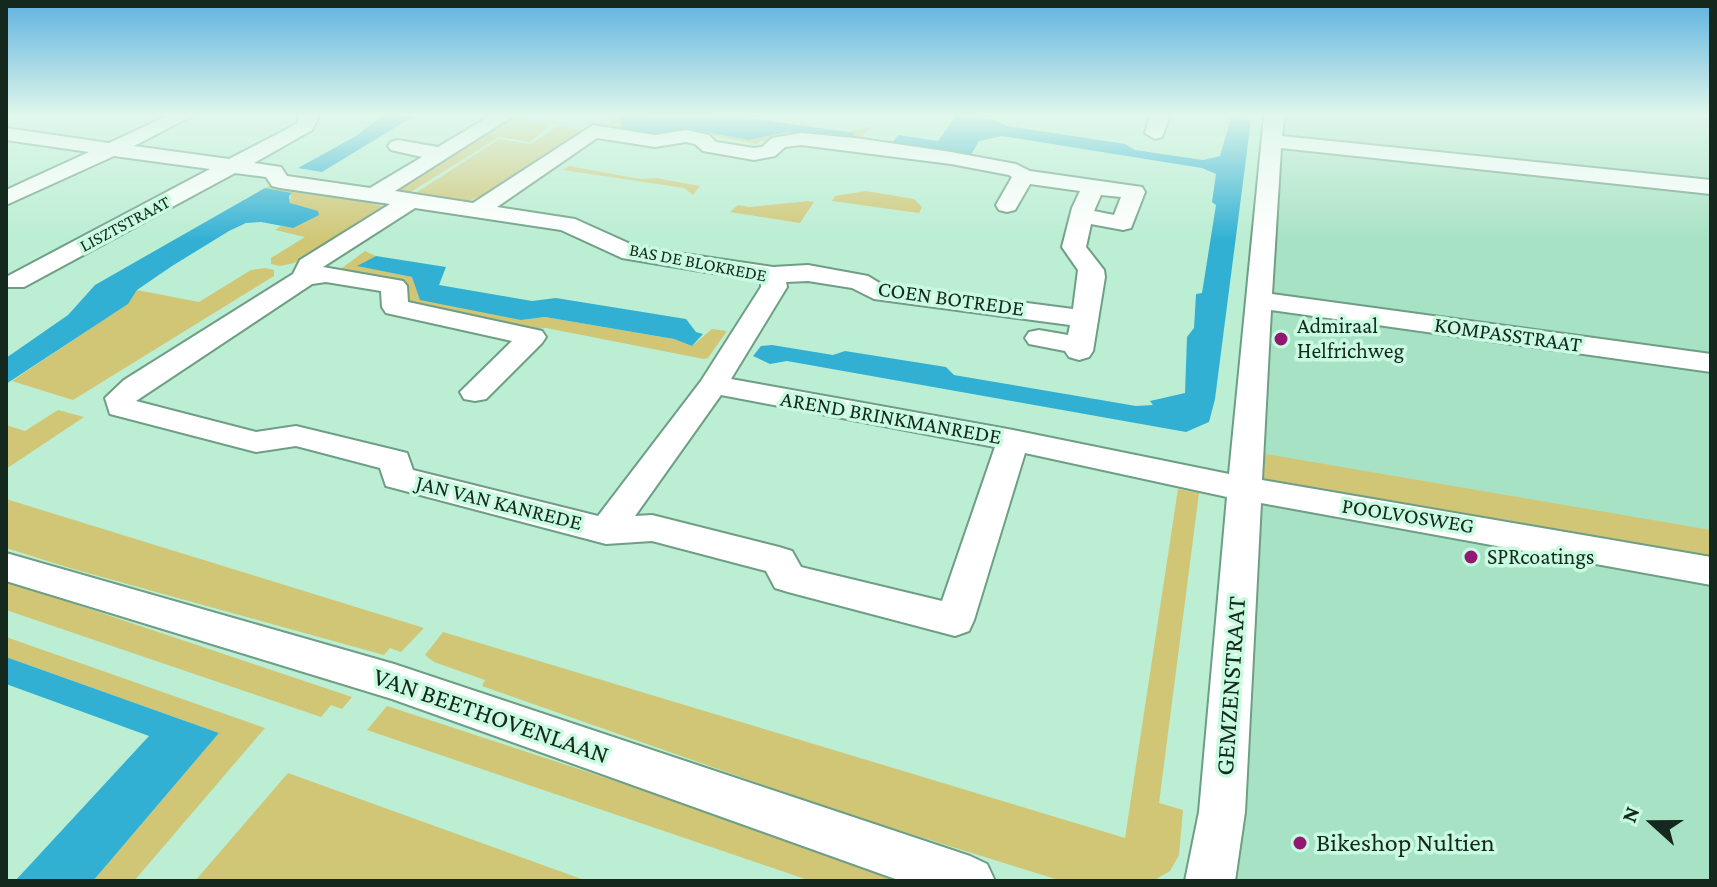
<!DOCTYPE html>
<style>
body{margin:0}
#map{position:relative;width:1717px;height:887px;overflow:hidden;background:#bbeed3;font-family:"Crimson Pro",serif}
canvas{display:block}
.frame{position:absolute;inset:0;border:8px solid #15281e;pointer-events:none}
.north{position:absolute;left:1613px;top:783px;width:80px;height:80px;-webkit-text-stroke:6px #c8fbe0;paint-order:stroke;rotate:291deg;font-size:22px;font-weight:700;line-height:32px;text-align:center;color:#15281e}
.north::after{content:'';display:block;margin:auto;width:28px;height:36px;background:#15281e;clip-path:polygon(50% 0,100% 100%,50% 72%,0 100%)}
</style>
<div id="map">
<canvas width="1717" height="887"></canvas>
<div class="frame"></div>
<div class="north">N</div>
</div>
<script>
const context = document.querySelector('canvas').getContext('2d');
context.lineJoin = 'round';
function fillPath(path, color) { context.fillStyle = color; context.fill(path, 'evenodd'); }
const toPath = rows => new Path2D(rows.map(r => 'M' + r).join(''));
function stroke(path, color, width, dash) { context.strokeStyle = color; context.lineWidth = width; context.lineCap = dash ? 'butt' : 'round'; context.setLineDash(dash || []); context.stroke(path); }
function write(font, color, halo, rows, align = 'center') {
  context.font = font + ' "Crimson Pro",serif'; context.lineWidth = 7; context.setLineDash([]); context.textBaseline = 'middle'; context.strokeStyle = halo; context.fillStyle = color; for (const [text, x, y, turn = 0] of rows) {
    context.save(); context.translate(x, y); context.rotate((+turn || 0) * Math.PI / 180); context.textAlign = isNaN(turn) ? turn : align; if (halo) context.strokeText(text, 0, 0); context.fillText(text, 0, 0); context.restore();
  }
}
const built = toPath([
 [1274,116,1711,116,1711,881,1226,881]
]);
const green = toPath([
 [514,116,531,116,525,121,550,125,530,142,499,137,409,193,388,190],
 [619,116,621,128,656,134,689,129,749,140,796,131,852,137,855,133,845,132,871,127,858,141,760,141,757,144,714,136,660,137,606,130,611,119],
 [558,126,584,131,487,198,478,197,466,202,414,194,499,139,530,144],
 [569,166,640,179,656,178,700,186,693,195,684,188,563,170],
 [273,184,374,200,370,203,383,206,294,263,280,266,271,264,271,258,305,237,275,230,281,226,293,228,299,208,290,203,291,193,265,188],
 [866,191,914,199,922,207,919,213,832,201,835,196],
 [808,201,814,202,800,223,730,212,738,205,749,207],
 [365,251,376,256,358,266,412,277,521,320,545,317,674,339,692,346,712,329,727,331,708,358,704,359,546,328,523,330,408,306,404,284,338,271],
 [265,268,274,270,274,276,73,400,12,381,127,304,137,290,199,302,251,270],
 [58,410,84,417,6,469,6,425,25,431],
 [1260,453,1711,530,1711,565,1258,479],
 [1178,489,1199,493,1159,803,1183,810,1179,855,1170,871,1153,881,1062,881,843,813,482,686,485,680,434,662,425,655,443,632,1125,838],
 [6,499,424,628,401,652,390,648,384,655,73,569,6,548],
 [6,581,352,697,342,709,331,705,321,717,6,610],
 [6,637,265,728,134,881,93,881,219,733,6,657],
 [387,706,740,822,897,881,811,881,367,730],
 [288,773,587,881,195,881]
]);
const water = toPath([
 [382,116,414,116,322,172,298,168,356,136],
 [620,116,756,119,855,133,852,137,839,138,787,132,749,140,689,129,656,134,621,128],
 [956,116,996,120,1007,126,1125,144,1135,150,1203,160,1220,156,1231,118,1251,120,1215,399,1209,422,1186,432,787,361,770,364,753,356,761,346,772,345,833,355,845,351,946,367,954,375,1136,406,1153,405,1150,401,1185,393,1187,337,1194,328,1196,294,1202,293,1216,205,1212,202,1216,174,1202,168,1002,136,979,141,971,155,892,143,898,135,938,141],
 [265,188,292,193,289,196,290,203,318,211,319,215,293,228,261,222,246,223,229,231,172,266,137,290,128,304,6,384,6,358,68,315,95,285],
 [376,256,446,267,439,285,532,301,556,298,686,319,696,332,703,334,692,346,674,339,545,317,521,320,420,300,412,277,357,266],
 [6,657,219,733,93,881,15,881,149,736,6,684]
]);
const minor = toPath([
 [167,116,192,116,134,146,229,159,287,129,297,123,299,116,319,116,312,130,254,163,281,167,287,176,370,188,422,157,391,150,388,146,391,142,398,140,438,147,490,116,513,116,395,191,473,203,593,125,655,135,686,130,709,135,716,142,754,148,762,147,772,138,801,133,855,138,951,152,1016,164,1030,171,1142,187,1145,192,1131,228,1123,230,1091,224,1086,247,1104,270,1105,277,1093,351,1089,357,1079,360,1069,357,1065,351,1029,344,1025,338,1029,332,1039,330,1068,335,1070,325,874,299,852,288,808,281,786,282,787,287,731,379,1013,430,1229,474,1264,116,1284,116,1282,136,1711,180,1711,194,1281,148,1272,294,1711,354,1711,372,1271,310,1262,480,1711,557,1711,585,1261,503,1245,812,1235,881,1185,881,1199,812,1227,497,1025,453,974,620,969,631,955,636,788,592,775,588,766,571,652,541,606,544,386,486,380,468,296,446,256,452,110,414,105,398,124,380,293,274,300,260,390,204,280,188,272,186,266,177,235,173,24,287,6,287,6,277,210,169,114,156,6,205,6,190,89,152,6,140,6,128,109,143,167,116],
 [597,138,655,147,686,142,695,144,703,151,754,160,775,156,785,147,801,145,951,164,1009,175,1012,177,996,205,999,210,1007,212,1015,210,1030,184,1080,191,1072,208,1062,247,1078,270,1073,309,881,284,868,276,808,265,773,267,637,247,575,219,497,207,597,138],
 [1101,195,1121,197,1114,215,1094,211,1101,195],
 [415,208,561,230,622,258,761,281,761,287,701,381,598,516,413,470,407,453,395,450,296,426,256,432,136,401,312,284,326,282,381,291,382,307,386,313,512,341,460,392,464,399,475,401,486,399,542,343,546,337,542,331,408,302,407,286,403,281,323,267,415,208],
 [721,395,995,447,942,601,801,567,792,551,779,547,652,515,635,516,721,395],
 [1150,116,1170,116,1162,137,1155,139,1145,133,1150,116],
 [6,553,394,664,970,856,987,864,995,881,901,881,392,699,6,581,6,553]
]);
const markers = [
 [1281,339,8,"#931874"],
 [1471,557,8,"#931874"],
 [1300,843,8,"#931874"]
];
const farStreetnames = [
 ["LISZTSTRAAT",125,224,-28],
 ["BAS DE BLOKREDE",698,263,11]
];
const streetNames = [
 ["COEN BOTREDE",951,299,8],
 ["KOMPASSTRAAT",1508,335,8],
 ["AREND BRINKMANREDE",891,418,10],
 ["JAN VAN KANREDE",499,503,14],
 ["POOLVOSWEG",1408,516,9]
];
const poiNames = [
 ["Admiraal",1297,326],
 ["Helfrichweg",1297,351],
 ["SPRcoatings",1487,557]
];
const nearStreetnames = [
 ["GEMZENSTRAAT",1231,686,-86],
 ["VAN BEETHOVENLAAN",491,716,19]
];
const nearPoinames = [
 ["Bikeshop Nultien",1316,843]
];
fillPath(built, '#a8e2c4');
fillPath(green, '#d1c675');
fillPath(water, '#32b0d4');
stroke(minor, '#6e9e85', 4);
fillPath(minor, '#fff');
const sky = context.createLinearGradient(0, 0, 0, 240);
sky.addColorStop(0, '#5fb2e0');
sky.addColorStop(0.48, '#e0f7eb');
sky.addColorStop(1, '#e0f7eb00');
context.fillStyle = sky;
context.fillRect(0, 0, 1717, 240);
for (const [x, y, r, color] of markers) { const dot = new Path2D(); dot.arc(x, y, r, 0, 2 * Math.PI); context.fillStyle = color; context.fill(dot); stroke(dot, '#c8fbe0', 3); }
write('18px', '#15281e', '#c8fbe0', farStreetnames);
write('22px', '#15281e', '#c8fbe0', streetNames);
write('22px', '#15281e', '#c8fbe0', poiNames, 'left');
write('26px', '#15281e', '#c8fbe0', nearStreetnames);
write('26px', '#15281e', '#c8fbe0', nearPoinames, 'left');
</script>
